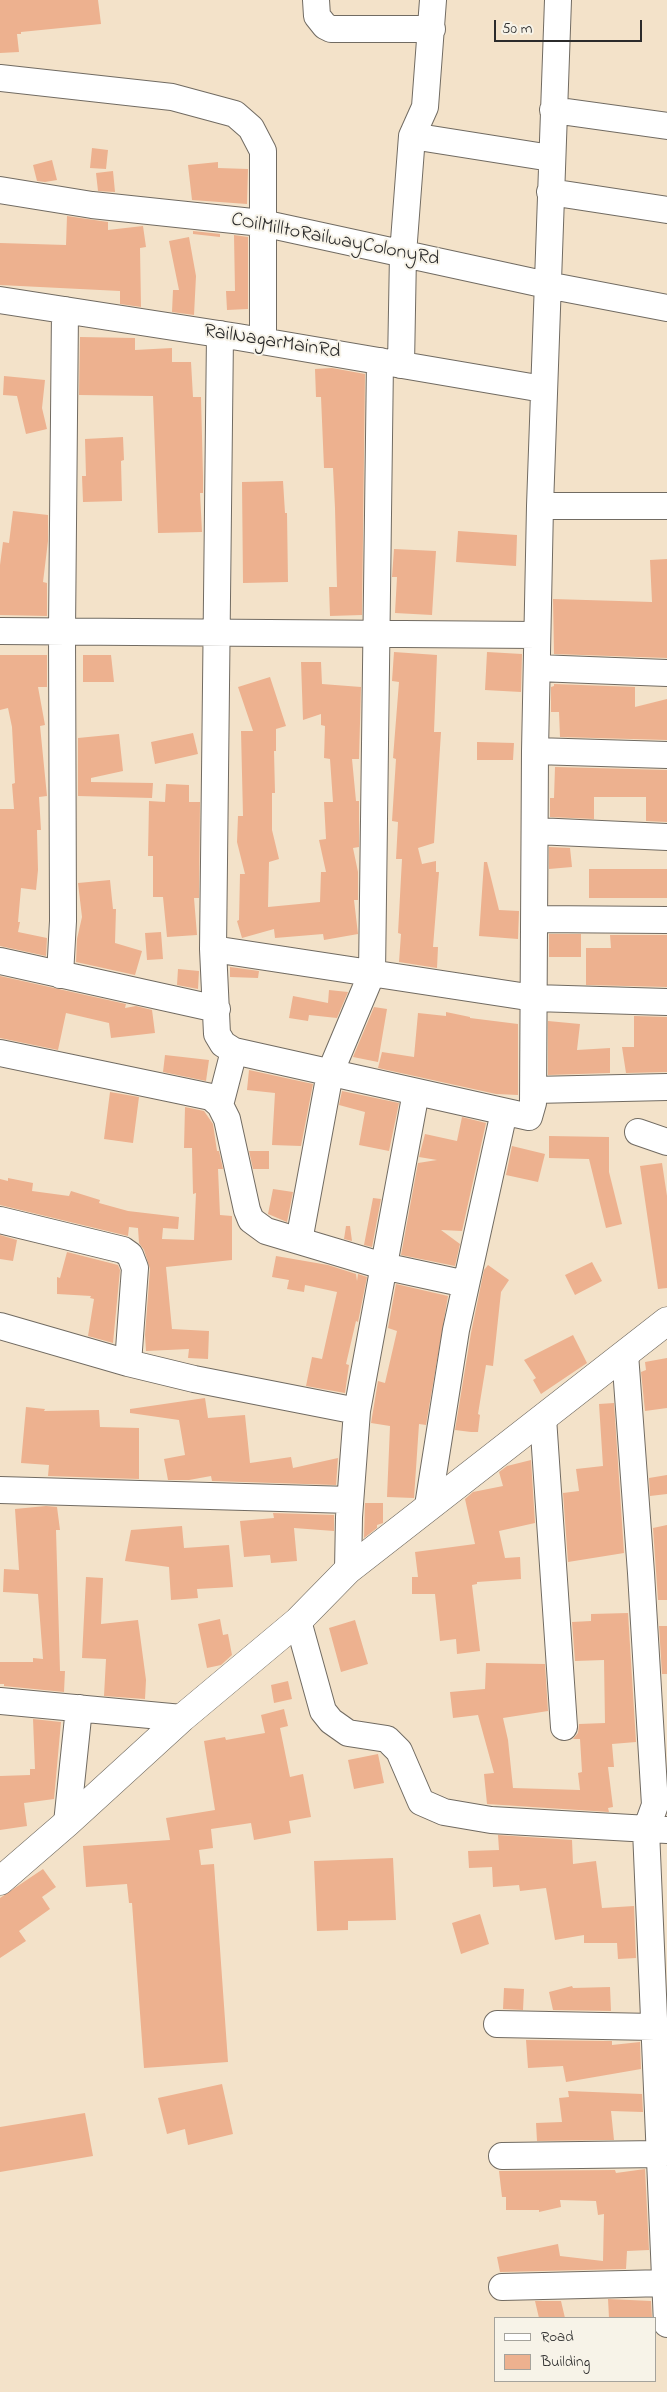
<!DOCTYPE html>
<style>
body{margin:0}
#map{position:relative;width:667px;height:2392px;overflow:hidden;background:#f3e2c9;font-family:"Indie Flower",sans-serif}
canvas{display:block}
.legend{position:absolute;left:494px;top:2317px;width:162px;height:65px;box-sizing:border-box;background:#f7f3e8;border:1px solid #a5a39c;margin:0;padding:6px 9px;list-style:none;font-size:15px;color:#2b2b2b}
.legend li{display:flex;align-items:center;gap:10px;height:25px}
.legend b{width:25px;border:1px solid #a5a39c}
.scale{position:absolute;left:494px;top:20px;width:148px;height:22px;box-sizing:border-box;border:2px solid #2b2b2b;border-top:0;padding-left:6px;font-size:15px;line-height:18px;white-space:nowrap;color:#2b2b2b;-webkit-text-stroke:4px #f7f3e8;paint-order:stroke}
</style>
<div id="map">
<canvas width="667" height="2392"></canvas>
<ul class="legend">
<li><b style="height:6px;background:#fff"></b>Road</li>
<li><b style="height:14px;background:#edb18f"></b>Building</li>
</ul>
<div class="scale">50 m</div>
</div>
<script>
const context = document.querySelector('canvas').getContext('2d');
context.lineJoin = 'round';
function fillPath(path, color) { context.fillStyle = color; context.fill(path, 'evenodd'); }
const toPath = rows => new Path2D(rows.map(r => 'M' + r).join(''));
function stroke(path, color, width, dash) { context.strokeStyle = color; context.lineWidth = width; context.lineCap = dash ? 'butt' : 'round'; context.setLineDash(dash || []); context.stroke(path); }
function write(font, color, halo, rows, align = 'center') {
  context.font = font + ' "Indie Flower",sans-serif'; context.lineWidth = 4; context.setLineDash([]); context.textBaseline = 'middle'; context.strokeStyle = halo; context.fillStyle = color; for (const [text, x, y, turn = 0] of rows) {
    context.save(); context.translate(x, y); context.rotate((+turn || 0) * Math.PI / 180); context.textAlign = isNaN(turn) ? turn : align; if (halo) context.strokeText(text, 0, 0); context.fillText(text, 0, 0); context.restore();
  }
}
const building = toPath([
 [0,0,98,0,101,24,21,32,21,34,17,34,19,52,0,53],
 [92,148,108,150,106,169,90,168],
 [52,160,57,180,45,182,37,181,33,165],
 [218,162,218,168,248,169,247,204,192,200,188,165],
 [113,171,115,192,98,191,96,173],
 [67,216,108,222,108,230,143,226,146,247,140,248,141,307,120,304,120,291,0,285,0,243,66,245],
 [193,231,220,234,220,237,193,234],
 [234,235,248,237,248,309,227,310,226,291,235,291],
 [189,237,196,276,194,315,172,312,173,290,179,290,169,241],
 [80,337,135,338,135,350,172,348,172,362,191,362,193,397,201,397,203,477,203,493,200,493,202,532,158,533,153,396,79,395],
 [332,368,365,374,362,615,330,616,329,587,337,587,335,508,333,468,324,468,321,397,316,397,315,369],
 [4,376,45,380,42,408,47,429,26,434,17,396,3,395],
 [123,437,124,460,121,461,122,501,83,502,82,476,86,476,85,439],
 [283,481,285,513,287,513,288,582,243,583,242,482],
 [13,511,48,515,48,541,43,582,47,583,47,616,0,615,0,565,3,542,9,543],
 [458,531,517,535,516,566,456,562],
 [394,549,436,551,432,615,395,613,397,577,392,577],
 [667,559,667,658,554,654,553,599,652,602,650,560],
 [394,652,437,655,434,732,441,732,434,843,418,848,422,864,436,861,436,872,439,872,433,947,438,947,437,968,399,962,401,934,398,933,402,859,396,859,398,822,392,821,396,759,393,758,399,682,392,681],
 [487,652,522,654,521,692,485,690],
 [0,655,47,655,47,687,38,687,45,725,40,726,47,796,39,797,41,830,37,830,38,870,36,890,21,888,18,922,20,922,18,932,47,938,46,956,0,946,0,809,14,809,12,784,15,783,12,727,8,708,0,710],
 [83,655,111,655,114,682,83,682],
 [301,662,321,662,322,684,361,687,359,759,352,759,356,801,359,801,359,847,353,848,358,872,358,900,354,900,358,934,324,940,323,934,275,938,274,929,242,938,237,921,239,920,240,874,245,874,237,842,238,816,243,816,241,731,253,731,238,687,270,677,286,726,276,729,276,751,274,751,275,793,272,793,272,830,279,859,269,862,268,907,320,902,321,872,326,872,319,840,326,839,324,802,333,802,330,759,324,758,325,726,321,725,321,714,303,720],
 [554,684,635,687,635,707,667,699,667,740,560,737,559,712,551,712,551,687,554,686],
 [193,733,198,754,155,764,151,742],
 [119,734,123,771,91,778,91,782,153,783,152,798,78,796,78,738],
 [477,742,514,743,513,760,477,760],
 [555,767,667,770,667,822,646,821,646,797,594,797,594,819,550,817,550,798,554,798],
 [166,784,189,785,189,802,200,802,199,898,194,898,197,935,167,937,163,897,153,897,153,856,148,856,149,801,165,802],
 [549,847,570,848,572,867,549,869],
 [484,862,487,862,499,910,519,911,518,939,479,936],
 [589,869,667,869,667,898,589,898],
 [110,880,113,909,116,909,115,943,142,951,135,975,76,962,77,939,82,917,78,883],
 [161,932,163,959,147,960,145,933],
 [549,934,581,934,581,957,549,957],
 [610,935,667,935,667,987,586,985,586,948,611,948],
 [230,967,259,971,258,978,230,977],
 [178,969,199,971,198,989,177,985],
 [0,976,126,1004,125,1008,136,1006,152,1010,155,1033,111,1038,109,1023,66,1013,58,1050,0,1038],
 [329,990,348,992,337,1018,309,1015,308,1021,289,1018,293,996,328,1003],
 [374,1007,387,1009,378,1062,353,1057],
 [446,1012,470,1017,470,1018,518,1024,518,1095,496,1094,378,1068,382,1052,414,1057,418,1013,446,1016],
 [634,1016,667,1017,667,1072,626,1073,622,1047,634,1047],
 [548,1021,580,1024,577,1050,610,1048,610,1073,548,1075],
 [165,1055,209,1060,206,1081,163,1072],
 [249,1070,313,1084,301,1146,272,1145,275,1093,247,1090],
 [342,1091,399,1103,389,1151,359,1145,365,1112,339,1105],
 [110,1092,139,1097,133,1143,104,1139],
 [185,1107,204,1111,213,1124,217,1151,219,1151,223,1169,218,1169,220,1215,232,1216,232,1260,166,1267,172,1329,209,1331,208,1359,188,1358,189,1349,146,1351,145,1335,150,1269,144,1250,139,1243,138,1228,129,1227,128,1236,0,1205,0,1179,8,1181,8,1178,33,1183,32,1191,69,1196,71,1191,100,1200,99,1203,128,1211,179,1217,178,1229,163,1228,162,1239,194,1240,196,1193,193,1194,192,1148,184,1148],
 [462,1117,486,1123,462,1231,441,1230,460,1244,455,1266,401,1255,418,1163,437,1160,419,1157,425,1134,457,1141],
 [549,1136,609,1137,609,1172,622,1224,606,1228,589,1159,549,1158],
 [512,1146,545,1154,538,1182,506,1175],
 [249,1151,269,1151,269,1169,253,1169],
 [662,1163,667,1196,667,1288,658,1289,640,1166],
 [273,1189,293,1192,287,1222,268,1214],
 [373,1198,381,1199,372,1247,364,1245],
 [346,1226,350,1226,352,1241,344,1239],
 [0,1235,17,1240,13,1261,0,1259],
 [67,1252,118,1265,120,1270,113,1343,88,1336,94,1299,90,1298,91,1296,57,1294,57,1277,60,1278],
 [276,1256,328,1265,356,1274,357,1281,358,1274,367,1277,358,1322,356,1321,346,1364,349,1365,345,1393,306,1386,312,1357,322,1359,337,1292,305,1285,304,1292,287,1289,289,1280,272,1277],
 [592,1262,602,1281,575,1295,565,1275],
 [488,1265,509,1280,501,1292,493,1366,486,1365,478,1414,480,1415,478,1432,471,1432,455,1430,471,1333,484,1270],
 [396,1284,448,1296,426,1425,419,1424,414,1498,387,1497,390,1426,371,1423,378,1381,385,1383,397,1331,388,1328],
 [573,1335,587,1363,541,1394,533,1380,536,1378,524,1360],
 [667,1358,667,1408,645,1411,641,1372,646,1370,645,1362],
 [205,1398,208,1418,245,1415,250,1463,291,1457,293,1468,338,1458,336,1485,212,1481,211,1476,189,1480,168,1480,164,1459,185,1455,179,1420,130,1413,130,1409],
 [614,1403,624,1553,568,1562,563,1493,579,1491,576,1469,603,1466,599,1404],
 [26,1407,45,1409,44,1411,99,1410,100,1427,139,1428,139,1479,48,1476,49,1465,21,1463],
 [531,1460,535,1523,499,1531,505,1558,520,1557,521,1579,477,1582,477,1584,472,1585,480,1651,457,1654,456,1639,440,1641,435,1594,412,1594,412,1577,418,1577,415,1552,475,1544,465,1499,473,1492,503,1486,499,1472,507,1466],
 [667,1475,667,1494,650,1496,649,1478],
 [365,1503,383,1503,383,1523,377,1525,377,1528,364,1538],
 [46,1506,57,1507,60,1530,56,1530,60,1671,65,1671,64,1692,4,1686,4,1684,0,1684,0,1662,33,1662,33,1658,43,1659,38,1594,3,1592,4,1569,19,1570,15,1509],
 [273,1513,334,1515,334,1531,294,1528,297,1561,271,1563,270,1555,244,1557,240,1521,274,1518],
 [667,1525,667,1600,658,1600,653,1528],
 [182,1526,184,1548,229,1545,233,1587,197,1589,198,1598,171,1600,169,1567,125,1561,131,1530],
 [86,1577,103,1578,101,1624,138,1620,146,1680,145,1699,104,1696,106,1659,82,1658],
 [628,1613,636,1742,612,1744,614,1767,608,1767,613,1807,608,1808,609,1812,487,1804,484,1774,494,1773,478,1715,453,1718,450,1692,485,1689,486,1663,545,1664,548,1711,503,1718,508,1740,513,1788,580,1790,578,1773,582,1772,580,1739,573,1739,578,1733,579,1724,605,1723,604,1660,575,1661,572,1622,591,1621,591,1614],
 [220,1619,223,1635,228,1634,232,1655,221,1665,207,1668,198,1624],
 [355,1620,368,1664,341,1672,329,1628],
 [659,1626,667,1626,667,1674,662,1674],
 [288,1681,292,1699,274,1703,271,1685],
 [284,1709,288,1726,280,1728,290,1777,303,1774,311,1817,289,1821,291,1833,254,1840,251,1823,211,1829,213,1848,199,1850,201,1865,214,1864,228,2062,144,2068,132,1903,129,1903,127,1884,86,1887,83,1846,170,1840,166,1818,215,1810,204,1741,225,1737,226,1740,265,1733,261,1715],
 [33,1719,61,1722,54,1799,24,1803,27,1826,0,1830,0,1776,30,1775,30,1769,35,1769],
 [378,1754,384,1783,354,1789,348,1760],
 [498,1835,572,1840,573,1864,596,1861,602,1908,634,1906,636,1958,618,1959,617,1943,584,1943,584,1935,555,1940,546,1888,520,1891,519,1885,493,1887,492,1867,469,1868,468,1851,499,1850],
 [393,1858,396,1920,348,1921,348,1930,317,1931,314,1861],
 [43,1869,56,1887,42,1897,50,1909,19,1931,26,1941,0,1958,0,1898],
 [480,1914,489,1944,461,1954,452,1923],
 [572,1986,573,1988,610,1987,611,2011,553,2010,549,1992],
 [504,1988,524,1989,523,2010,503,2009],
 [526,2040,612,2041,612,2045,640,2042,641,2069,566,2082,563,2066,528,2068],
 [222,2084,233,2134,188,2145,185,2129,167,2134,158,2098],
 [568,2091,642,2094,643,2112,611,2111,614,2140,537,2141,536,2123,562,2122,559,2098,569,2097],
 [85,2113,93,2156,0,2172,0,2127],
 [645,2169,649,2250,627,2251,626,2269,500,2272,497,2257,558,2244,560,2256,603,2261,604,2214,598,2215,596,2201,560,2200,561,2207,539,2212,539,2210,506,2210,506,2197,502,2197,499,2171,615,2170,616,2173],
 [608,2299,651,2301,652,2318,609,2318],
 [535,2301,561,2301,565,2318,539,2318]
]);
const minor = toPath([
 [316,0,317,16,325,26,331,29,432,29],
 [433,0,425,107,412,136,551,158],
 [0,78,172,97,235,114,251,128,263,151,263,341],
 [553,110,667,126],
 [0,190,92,205,262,223,547,285,667,308],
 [550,192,667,210],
 [0,300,238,337,543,389],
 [220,334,213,949,217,1034,223,1044,234,1051,529,1117,533,1103,535,751,540,506,558,0],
 [401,365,403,254,412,136],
 [540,506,667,506],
 [0,631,537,635],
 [537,668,667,673],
 [535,751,667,755],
 [536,831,667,837],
 [535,919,667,920],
 [213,949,534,998,667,1002],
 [0,961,217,1009],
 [60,975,63,921,62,631,65,310],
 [0,1053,211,1097,220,1105,227,1119,247,1210,251,1220,266,1231,383,1266,466,1284],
 [534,1090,667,1087],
 [220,1105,234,1051],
 [638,1132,667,1142],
 [0,1220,123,1250,130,1255,135,1268,128,1363],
 [299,1241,330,1073,372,973,380,361],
 [0,1326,128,1363,194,1379,357,1411],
 [625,1354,641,1573,655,1805,646,1830,667,2324],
 [543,1418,564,1727],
 [0,1490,350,1500],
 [428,1506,456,1330,504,1112],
 [348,1570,349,1517,357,1411,416,1092],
 [298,1621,323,1711,331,1721,348,1733,387,1739,399,1751,421,1802,444,1812,491,1820,667,1830],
 [0,1701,182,1718],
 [67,1823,79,1708],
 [497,2024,655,2027],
 [502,2156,660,2154],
 [502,2287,666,2283]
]);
const major = toPath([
 [0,1881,67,1823,182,1718,298,1621,348,1570,667,1321]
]);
const streetNames = [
 ["COilMilltoRailwayColonyRd",335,241,11],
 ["RailNagarMainRd",272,343,9]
];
fillPath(building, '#edb18f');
stroke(minor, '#716b62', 28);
stroke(major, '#716b62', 29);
stroke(minor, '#fff', 26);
stroke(major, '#fff', 28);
write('20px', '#2b2b2b', '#f7f3e8', streetNames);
</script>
